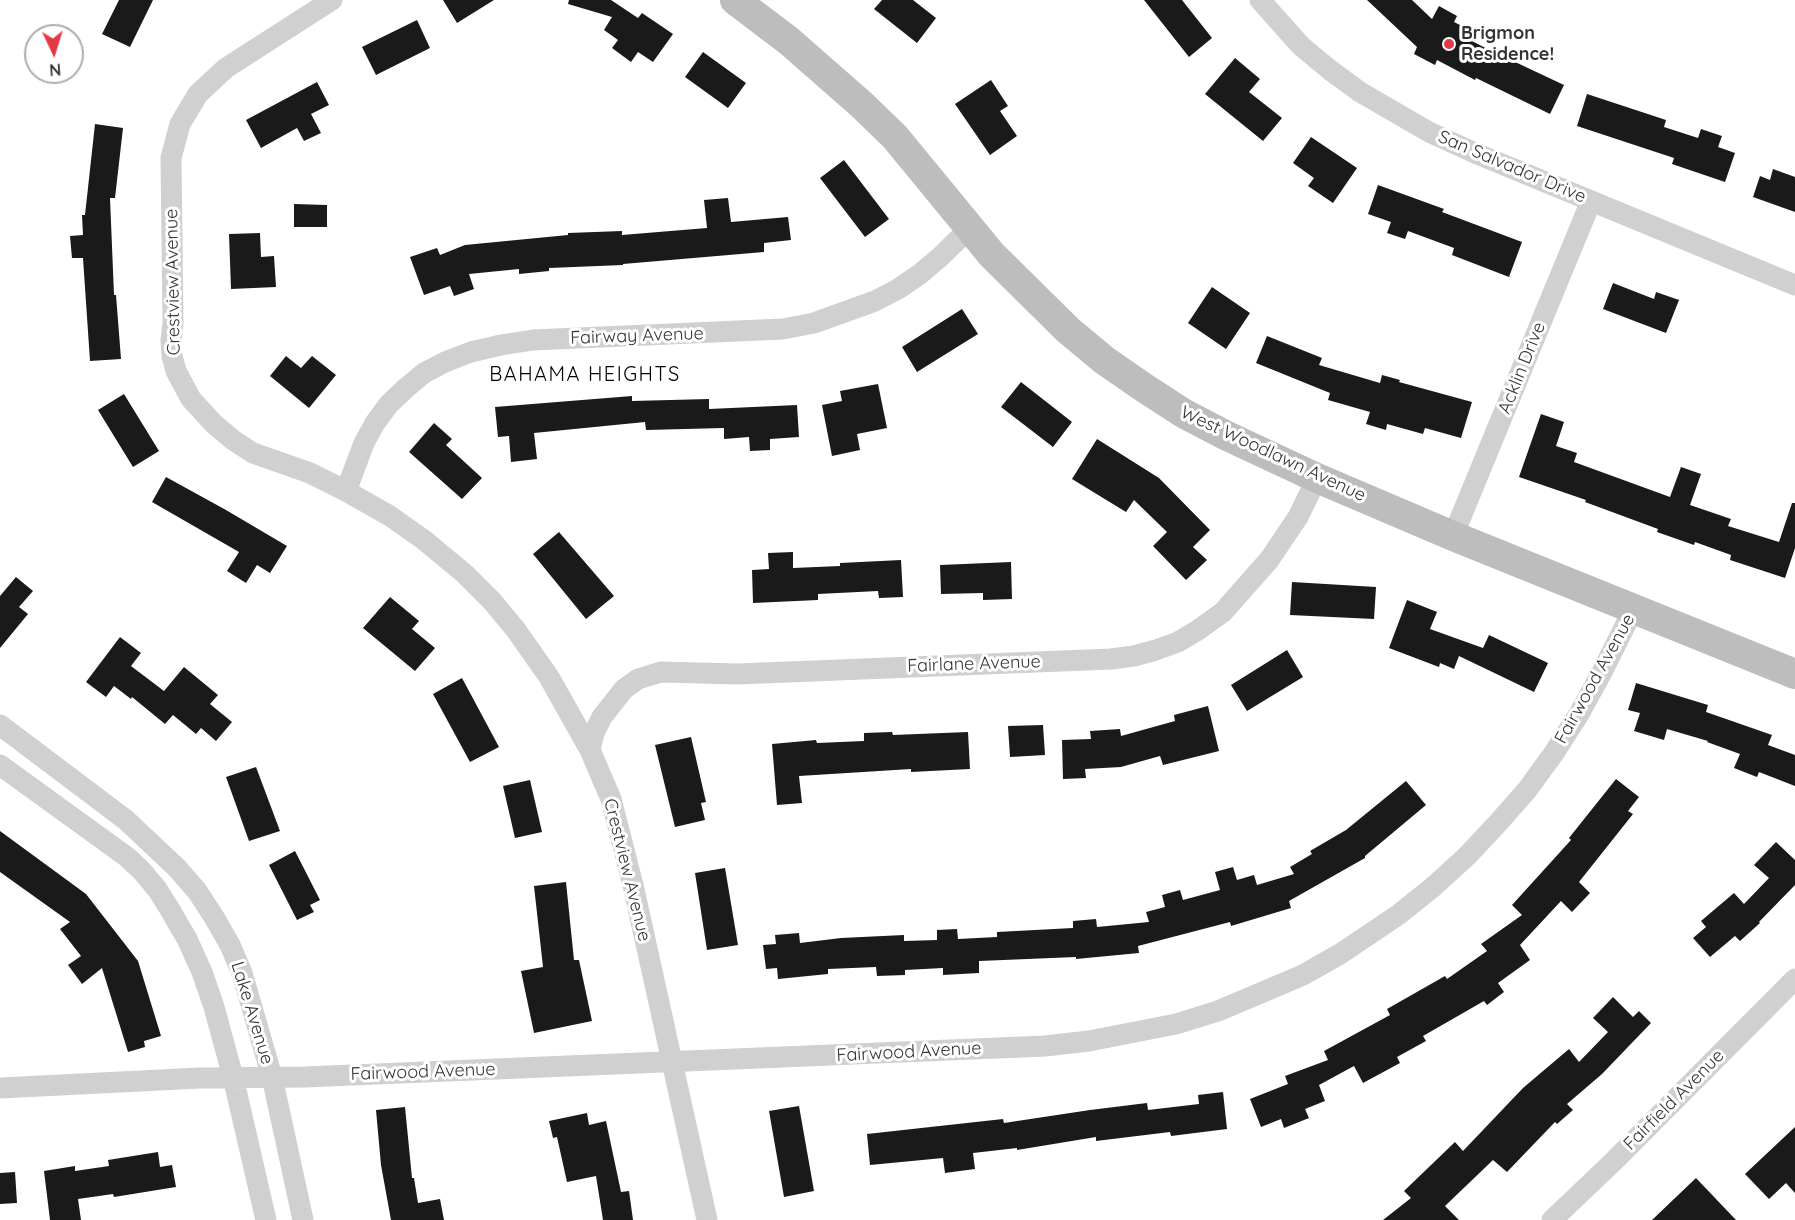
<!DOCTYPE html>
<style>
body{margin:0}
#map{position:relative;width:1795px;height:1220px;overflow:hidden;background:#fff;font-family:Quicksand,sans-serif}
canvas{display:block}
.north{position:absolute;left:24px;top:24px;width:60px;height:60px;box-sizing:border-box;background:#fff;border:2px solid #adadad;border-radius:50%;rotate:176deg;font-size:16px;font-weight:700;line-height:24px;text-align:center;color:#333}
.north::after{content:'';display:block;margin:auto;width:21px;height:27px;background:#e63946;clip-path:polygon(50% 0,100% 100%,50% 72%,0 100%)}
</style>
<div id="map">
<canvas width="1795" height="1220"></canvas>
<div class="north">N</div>
</div>
<script>
const context = document.querySelector('canvas').getContext('2d');
context.lineJoin = 'round';
function fillPath(path, color) { context.fillStyle = color; context.fill(path, 'evenodd'); }
const toPath = rows => new Path2D(rows.map(r => 'M' + r).join(''));
function stroke(path, color, width, dash) { context.strokeStyle = color; context.lineWidth = width; context.lineCap = dash ? 'butt' : 'round'; context.setLineDash(dash || []); context.stroke(path); }
function write(font, color, halo, rows, align = 'center') {
  context.font = font + ' Quicksand,sans-serif'; context.lineWidth = 6; context.setLineDash([]); context.textBaseline = 'middle'; context.strokeStyle = halo; context.fillStyle = color; for (const [text, x, y, turn = 0] of rows) {
    context.save(); context.translate(x, y); context.rotate((+turn || 0) * Math.PI / 180); context.textAlign = isNaN(turn) ? turn : align; if (halo) context.strokeText(text, 0, 0); context.fillText(text, 0, 0); context.restore();
  }
}
const building = toPath([
 [119,0,153,0,130,47,102,34],
 [443,0,494,0,457,23],
 [569,0,611,0,638,18,642,13,673,34,653,62,638,52,631,62,612,48,618,40,604,30,612,17,568,4],
 [882,0,913,0,936,18,917,43,874,9],
 [1144,0,1182,0,1212,38,1189,57],
 [1367,0,1412,0,1432,19,1439,6,1457,16,1454,22,1470,30,1466,38,1513,62,1513,61,1564,85,1550,114,1476,78,1475,80,1437,60,1435,65,1414,54,1417,47],
 [417,20,430,48,376,75,362,47],
 [703,52,746,83,728,108,685,77],
 [1235,58,1260,79,1249,92,1282,118,1263,141,1205,94],
 [991,80,1008,106,1000,111,1017,136,990,155,955,104],
 [317,82,329,105,311,114,321,133,304,141,297,128,261,148,246,120],
 [1587,94,1666,120,1664,127,1698,138,1701,129,1722,136,1718,147,1735,153,1725,182,1672,164,1674,158,1577,126],
 [95,124,123,128,115,198,110,198,114,295,116,295,121,359,90,361,83,258,72,258,70,236,83,235,82,215,85,215],
 [1311,137,1357,168,1333,203,1308,186,1314,178,1293,163],
 [844,160,889,219,865,237,820,178],
 [1773,169,1795,177,1795,212,1753,197,1760,176,1770,180],
 [1378,185,1444,209,1442,212,1522,242,1509,277,1452,255,1454,248,1408,231,1405,239,1387,233,1391,222,1368,214],
 [728,198,731,222,788,217,791,240,764,243,764,252,623,264,623,265,549,268,549,271,519,274,519,269,469,274,474,289,454,296,450,286,424,295,410,257,437,248,440,255,465,245,568,235,568,233,622,231,622,235,707,228,704,200],
 [294,204,327,205,327,227,294,227],
 [260,233,261,257,274,256,276,287,231,289,229,234],
 [1613,283,1654,299,1656,292,1679,300,1666,333,1603,309],
 [1212,287,1250,313,1226,349,1188,323],
 [962,309,978,334,917,372,902,347],
 [1267,336,1322,358,1319,365,1380,383,1382,375,1400,380,1399,382,1472,402,1461,438,1425,428,1423,434,1387,424,1386,430,1366,424,1370,412,1328,400,1330,393,1256,363],
 [286,356,301,368,312,356,336,375,309,408,270,376],
 [1021,382,1072,422,1053,447,1001,407],
 [878,384,887,428,857,434,860,450,832,456,822,405,842,401,840,391],
 [124,394,159,451,133,467,98,410],
 [632,396,632,401,709,399,709,409,797,405,799,437,770,439,770,450,750,451,749,437,724,439,724,428,646,430,645,422,534,433,537,459,511,462,509,436,498,437,495,407],
 [1541,414,1564,422,1556,446,1577,453,1574,462,1670,497,1681,467,1701,474,1690,505,1731,519,1728,526,1779,542,1792,503,1795,503,1795,548,1785,578,1730,560,1731,555,1695,542,1694,545,1657,532,1658,529,1585,502,1586,500,1519,477],
 [434,423,452,439,446,445,482,478,462,499,409,452],
 [1097,439,1159,478,1210,530,1193,547,1207,560,1186,580,1153,546,1167,532,1134,500,1126,512,1072,479],
 [166,477,226,510,287,546,270,573,257,565,246,583,227,571,239,552,152,502],
 [559,532,614,596,586,619,533,554],
 [793,552,793,568,840,566,840,563,901,560,903,597,879,598,878,591,818,594,818,600,753,603,752,570,769,569,768,553],
 [1011,562,1012,599,983,600,983,593,941,594,940,565],
 [16,577,33,591,19,607,28,614,0,648,0,596],
 [1292,582,1376,587,1374,619,1290,615],
 [390,597,419,621,412,629,435,648,415,671,363,628],
 [1407,600,1437,612,1430,629,1483,648,1489,635,1548,663,1534,692,1459,656,1454,669,1440,663,1439,667,1389,648],
 [120,637,141,653,131,666,164,691,184,667,218,695,210,704,232,722,216,741,201,728,196,734,173,715,165,724,132,697,131,699,114,686,106,697,86,682],
 [1287,650,1303,677,1247,711,1231,685],
 [462,678,499,747,470,762,433,694],
 [1636,683,1708,705,1706,712,1772,735,1768,745,1795,755,1795,786,1759,772,1757,777,1734,768,1740,754,1707,742,1708,741,1667,729,1664,740,1634,731,1640,713,1628,710],
 [1208,706,1219,751,1163,765,1160,756,1121,767,1085,769,1086,778,1063,779,1062,740,1091,739,1090,731,1120,729,1121,736,1175,721,1174,715],
 [1043,725,1045,755,1010,757,1008,726],
 [892,732,893,735,968,732,970,769,911,772,911,769,799,776,802,803,777,805,772,744,816,740,817,743,864,741,864,733],
 [691,737,706,802,701,803,705,820,675,827,655,745],
 [256,767,280,831,249,841,226,777],
 [1616,779,1639,797,1628,811,1633,814,1579,882,1590,893,1572,912,1561,901,1520,945,1530,960,1498,983,1504,992,1487,1005,1484,1001,1423,1036,1426,1041,1397,1057,1400,1063,1363,1083,1354,1066,1319,1085,1325,1101,1305,1109,1309,1118,1284,1128,1281,1119,1261,1127,1250,1099,1288,1084,1285,1076,1328,1060,1324,1051,1390,1015,1387,1009,1445,976,1447,979,1487,951,1481,944,1522,915,1512,905,1571,840,1569,838],
 [530,780,542,832,515,838,503,786],
 [1406,781,1426,805,1365,856,1365,858,1289,901,1291,908,1231,926,1230,922,1138,946,1139,953,1076,959,1076,957,979,961,979,973,943,975,943,968,905,970,905,975,877,976,876,967,828,969,828,974,778,979,777,968,766,969,763,945,776,944,775,935,799,933,800,943,841,938,904,935,904,941,937,940,937,930,957,929,958,939,997,937,997,932,1073,928,1073,921,1096,919,1097,927,1149,922,1146,912,1165,907,1162,895,1180,890,1183,900,1220,890,1215,872,1233,867,1237,880,1254,875,1257,885,1294,874,1290,867,1312,854,1310,851,1346,830],
 [0,831,86,894,138,961,161,1036,144,1041,145,1047,128,1052,102,968,82,984,68,965,81,956,60,929,70,922,0,872],
 [1776,842,1795,860,1795,885,1759,922,1760,923,1740,941,1735,936,1710,957,1693,938,1706,927,1701,921,1734,893,1744,904,1769,878,1754,865],
 [295,851,320,900,310,905,314,912,297,920,269,865],
 [725,868,738,945,707,950,695,873],
 [566,882,574,960,579,960,592,1021,534,1033,521,971,543,967,534,886],
 [1613,997,1633,1017,1639,1011,1651,1023,1602,1074,1567,1104,1573,1110,1557,1124,1555,1122,1507,1172,1493,1160,1445,1206,1459,1220,1383,1220,1411,1198,1404,1191,1455,1142,1463,1151,1523,1088,1569,1049,1579,1062,1608,1032,1593,1018],
 [1223,1092,1227,1129,1171,1136,1170,1132,1096,1141,1096,1137,1017,1150,1017,1148,973,1153,975,1169,945,1173,943,1158,870,1165,867,1134,1003,1119,1004,1123,1090,1110,1147,1103,1148,1110,1199,1104,1198,1095],
 [799,1106,814,1191,784,1197,769,1111],
 [405,1107,412,1178,414,1178,418,1203,440,1199,444,1220,391,1220,381,1165,376,1110],
 [587,1113,589,1125,606,1121,621,1192,629,1191,633,1220,603,1220,596,1176,567,1182,557,1137,553,1138,549,1121],
 [1795,1127,1795,1193,1786,1183,1769,1199,1745,1174],
 [158,1152,160,1167,172,1165,176,1187,114,1197,113,1194,78,1199,81,1220,50,1220,44,1171,75,1166,75,1171,109,1166,108,1160],
 [15,1172,17,1203,0,1204,0,1173],
 [1696,1178,1736,1220,1652,1220]
]);
const street = toPath([
 [332,0,226,68,198,94,180,124,171,158,173,324,171,340,172,356,176,371,191,399,214,424,233,440,253,453,310,473,346,491,390,516,424,540,465,574,492,601,516,630,549,677,590,750,611,799,633,885,707,1220],
 [1260,0,1301,46,1330,70,1360,92,1429,132,1475,153,1795,285],
 [346,491,364,443,375,423,389,404,406,388,424,373,445,362,471,352,501,345,533,340,783,329,814,323,875,301,898,289,920,274,939,258,970,228],
 [1453,536,1591,201],
 [0,725,126,820,177,868,197,891,214,917,230,945,242,973,272,1077,303,1220],
 [590,750,594,733,602,717,624,689,638,679,661,672,738,674,1111,659,1134,656,1156,650,1178,642,1198,630,1223,612,1269,560,1298,517,1317,478],
 [0,765,127,857,141,870,157,889,169,908,187,939,202,972,214,1007,233,1077,266,1220],
 [0,1088,200,1078,305,1077,1045,1046,1089,1041,1176,1024,1218,1011,1303,975,1340,954,1398,915,1433,887,1467,856,1497,824,1527,790,1554,753,1579,714,1601,674,1634,608],
 [1552,1220,1614,1161,1795,979]
]);
const secondary = toPath([
 [735,0,789,41,862,105,895,137,992,255,1068,330,1104,360,1143,387,1183,413,1225,435,1317,478,1453,536,1795,674]
]);
const markers = [
 [1449,44,6,"#e63946"]
];
const poiNames = [
 ["Brigmon",1461,34],
 ["Residence!",1461,55]
];
const streetNames = [
 ["San Salvador Drive",1512,167,23],
 ["Crestview Avenue",173,282,-91],
 ["Fairway Avenue",637,336,-2],
 ["Acklin Drive",1522,368,-68],
 ["West Woodlawn Avenue",1273,454,25],
 ["Fairlane Avenue",974,664,-2],
 ["Fairwood Avenue",1595,679,-61],
 ["Crestview Avenue",627,870,76],
 ["Lake Avenue",252,1013,73],
 ["Fairwood Avenue",909,1052,-3],
 ["Fairwood Avenue",423,1072,-2],
 ["Fairfield Avenue",1674,1100,-45]
];
const neighbourhoodNames = [
 ["BAHAMA HEIGHTS",585,375]
];
fillPath(building, '#1a1a1a');
stroke(street, '#d0d0d0', 21);
stroke(secondary, '#bdbdbd', 30);
for (const [x, y, r, color] of markers) { const dot = new Path2D(); dot.arc(x, y, r, 0, 2 * Math.PI); context.fillStyle = color; context.fill(dot); stroke(dot, '#fff', 2); }
write('bold 18px', '#333', '#fff', poiNames, 'left');
write('18px', '#333', '#fff', streetNames);
context.letterSpacing = '1.5px';
write('20px', '#000', '#fff', neighbourhoodNames);
context.letterSpacing = '0px';
</script>
